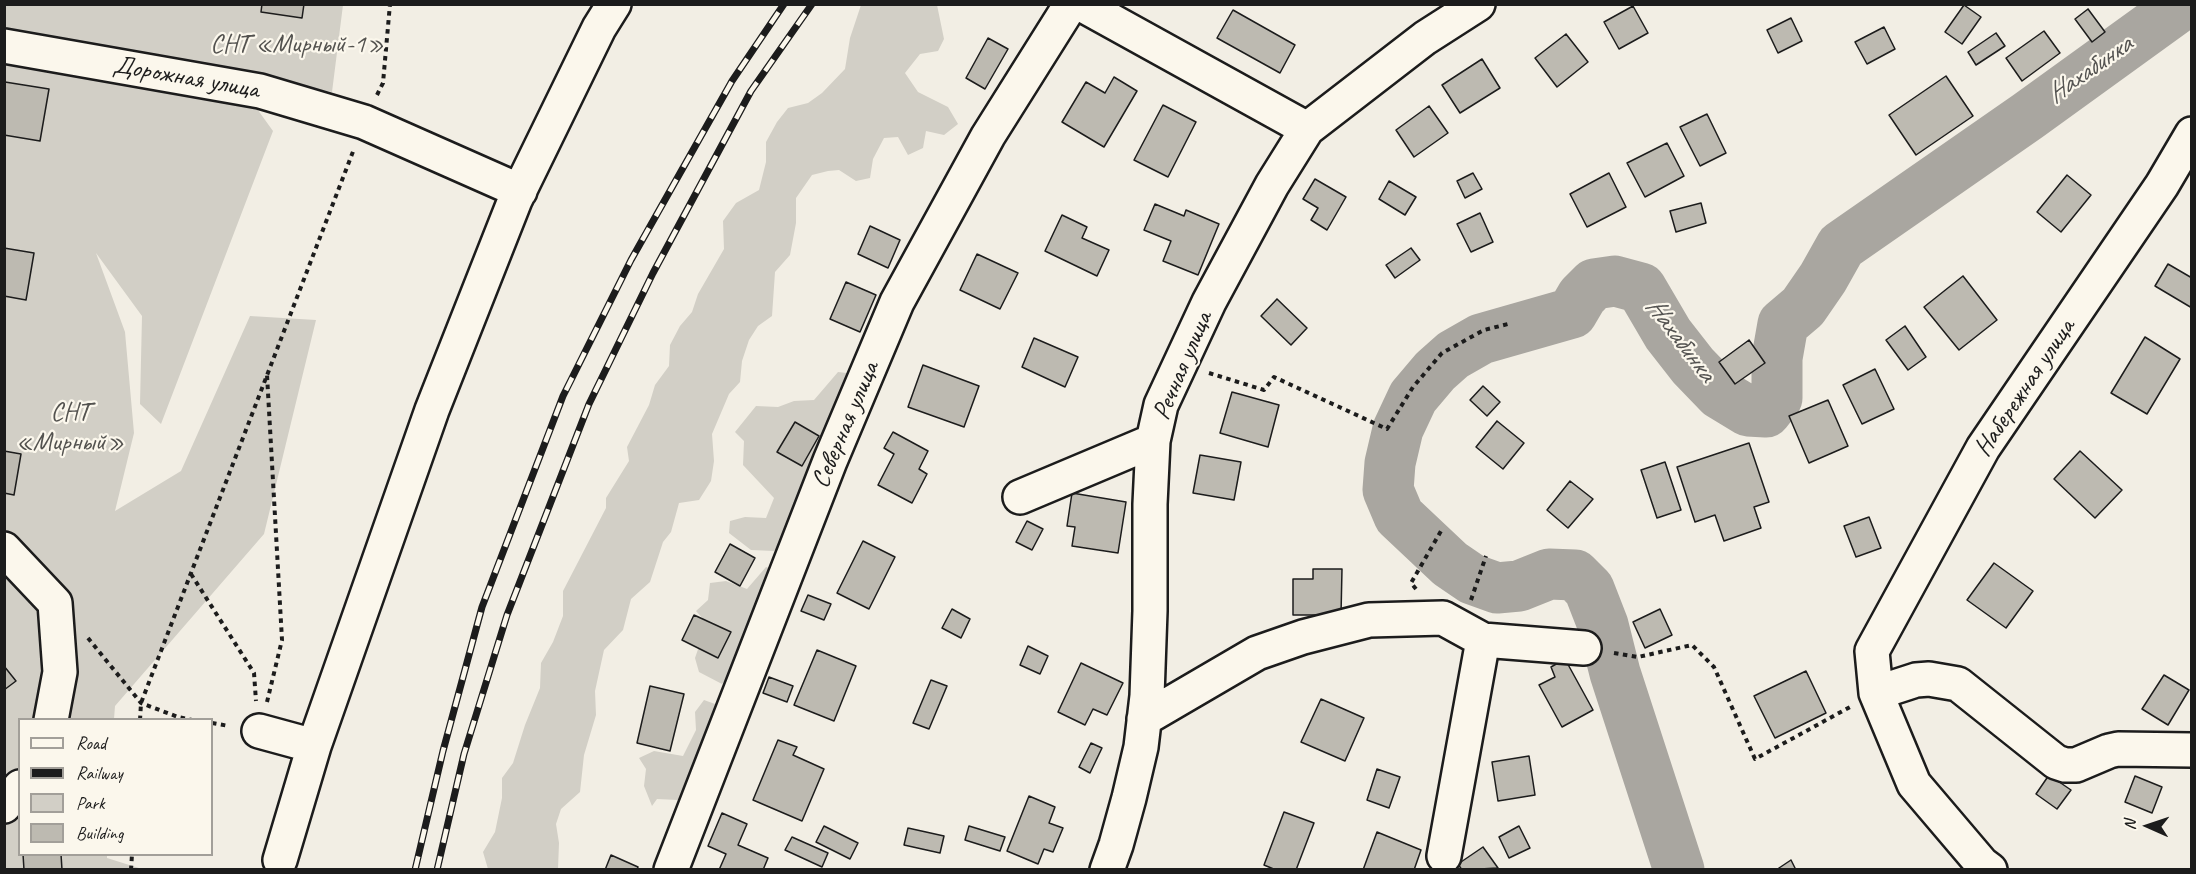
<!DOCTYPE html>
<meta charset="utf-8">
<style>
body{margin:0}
#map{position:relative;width:2196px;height:874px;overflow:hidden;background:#f2eee4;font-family:Caveat,sans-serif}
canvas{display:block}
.frame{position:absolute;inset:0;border:6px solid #1c1c1c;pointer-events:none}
.legend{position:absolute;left:18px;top:718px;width:195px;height:138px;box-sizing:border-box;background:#fbf7ec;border:2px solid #a29f99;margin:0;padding:8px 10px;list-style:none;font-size:18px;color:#1c1c1c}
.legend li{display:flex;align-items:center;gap:12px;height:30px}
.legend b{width:30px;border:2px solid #a29f99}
.north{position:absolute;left:2118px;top:796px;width:60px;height:60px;-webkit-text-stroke:4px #fbf7ec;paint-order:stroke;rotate:273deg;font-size:16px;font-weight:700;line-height:24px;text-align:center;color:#1c1c1c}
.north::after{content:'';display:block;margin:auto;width:21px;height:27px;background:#1c1c1c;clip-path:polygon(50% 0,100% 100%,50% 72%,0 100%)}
</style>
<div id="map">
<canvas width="2196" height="874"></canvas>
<div class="frame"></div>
<ul class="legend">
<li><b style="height:8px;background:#fbf7ec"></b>Road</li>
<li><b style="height:8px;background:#1c1c1c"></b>Railway</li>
<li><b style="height:16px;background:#d2cfc6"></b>Park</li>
<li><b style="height:16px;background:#bdbab1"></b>Building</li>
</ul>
<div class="north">N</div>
</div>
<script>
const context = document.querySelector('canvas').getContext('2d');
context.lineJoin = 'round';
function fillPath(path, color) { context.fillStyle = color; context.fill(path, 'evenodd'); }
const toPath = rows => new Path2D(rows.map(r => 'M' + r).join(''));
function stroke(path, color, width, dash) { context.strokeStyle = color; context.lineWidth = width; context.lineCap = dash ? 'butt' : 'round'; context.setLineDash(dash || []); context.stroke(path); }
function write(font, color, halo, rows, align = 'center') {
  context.font = font + ' Caveat,sans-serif'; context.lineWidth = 4.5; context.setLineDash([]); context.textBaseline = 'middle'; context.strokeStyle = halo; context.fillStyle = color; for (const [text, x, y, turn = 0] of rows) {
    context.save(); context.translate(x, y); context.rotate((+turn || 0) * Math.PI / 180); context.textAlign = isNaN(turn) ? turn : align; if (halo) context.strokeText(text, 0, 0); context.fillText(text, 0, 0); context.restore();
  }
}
const green = toPath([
 [4,5,343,5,332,92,263,79,255,106,273,131,161,424,140,404,142,316,96,253,125,332,134,433,115,511,181,471,250,316,316,320,264,534,115,706,114,719,20,720,20,854,107,855,107,858,142,869,5,869],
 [861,5,937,5,944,39,938,51,920,54,905,73,918,92,948,107,958,124,944,135,926,131,923,148,908,155,898,137,884,138,873,159,870,178,856,181,839,170,828,171,812,175,796,198,796,223,790,255,775,272,772,316,758,326,749,340,742,361,740,382,729,394,712,434,714,461,711,481,699,500,679,503,671,532,663,542,650,582,631,599,623,630,604,650,595,691,596,715,584,755,580,792,561,809,556,824,559,843,558,869,488,869,483,852,495,832,502,798,502,778,513,763,525,725,540,688,541,663,553,642,563,616,563,591,606,508,606,498,629,461,627,447,649,405,655,385,669,366,670,345,680,326,692,312,698,294,724,249,723,221,736,203,759,190,766,162,766,142,777,122,788,108,808,103,822,93,845,69,850,38],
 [838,372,855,374,795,531,774,551,751,550,729,533,730,521,745,517,766,518,774,498,743,465,744,441,735,432,756,406,778,407,794,401,814,400],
 [766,567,775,570,738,650,733,672,722,684,699,672,695,658,703,635,704,620,696,611,708,600,710,583,726,581,747,589],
 [704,700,715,704,711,736,687,792,678,800,657,799,652,806,644,786,646,769,639,758,654,751,683,756,696,730,695,712]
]);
const river = toPath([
 [1679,870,1615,673,1603,625,1589,589,1575,575,1549,574,1519,586,1497,588,1472,579,1450,564,1399,516,1388,490,1390,463,1398,429,1413,397,1435,371,1453,355,1481,339,1572,313,1582,296,1594,284,1615,281,1641,288,1668,334,1693,366,1720,394,1748,411,1766,412,1777,398,1777,358,1783,324,1803,307,1823,278,1841,246,2028,116,2183,4]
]);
const building = toPath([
 [262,4,304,4,302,18,261,12,262,4],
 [1964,5,1981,17,1962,44,1945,32,1964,5],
 [1633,6,1648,33,1619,49,1604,22,1633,6],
 [2088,9,2105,32,2092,42,2075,19,2088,9],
 [1233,10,1295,45,1280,73,1217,38,1233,10],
 [1791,18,1802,41,1778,53,1767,30,1791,18],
 [1884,27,1895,49,1867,64,1855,42,1884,27],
 [2044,31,2060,53,2022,81,2006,58,2044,31],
 [1996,33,2005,46,1976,65,1968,52,1996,33],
 [1566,34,1588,62,1557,87,1535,58,1566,34],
 [988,38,1008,49,985,89,966,78,988,38],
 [1482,59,1500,88,1460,113,1442,85,1482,59],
 [1946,76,1973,116,1916,155,1889,115,1946,76],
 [1114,77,1137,91,1104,147,1062,122,1086,82,1105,93,1114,77],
 [5,82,49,89,40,141,4,135,5,82],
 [1163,105,1196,122,1168,177,1134,160,1163,105],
 [1429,106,1448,133,1414,157,1396,130,1429,106],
 [1707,114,1726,153,1700,166,1680,127,1707,114],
 [1667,143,1684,176,1645,197,1627,163,1667,143],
 [1473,173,1482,189,1465,198,1457,181,1473,173],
 [1609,173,1626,207,1587,227,1570,194,1609,173],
 [2067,175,2091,195,2061,232,2037,212,2067,175],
 [1315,179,1346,197,1327,230,1311,220,1318,208,1303,199,1315,179],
 [1389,181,1416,197,1405,215,1379,199,1389,181],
 [1701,203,1706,223,1676,232,1670,211,1701,203],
 [1155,204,1184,216,1186,210,1219,224,1198,275,1163,261,1171,241,1144,230,1155,204],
 [1480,213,1493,242,1471,252,1457,224,1480,213],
 [1062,215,1087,227,1082,238,1109,250,1097,276,1045,251,1062,215],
 [870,226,900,240,888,268,858,254,870,226],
 [4,248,34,253,26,300,4,296,4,248],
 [1411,248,1420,260,1395,278,1386,265,1411,248],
 [977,254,1018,273,1000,309,960,290,977,254],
 [2168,264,2192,278,2192,308,2155,286,2168,264],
 [1963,276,1997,320,1959,350,1924,307,1963,276],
 [846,282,876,295,860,332,830,319,846,282],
 [1277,299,1307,328,1291,345,1261,316,1277,299],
 [1905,326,1926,357,1908,370,1886,340,1905,326],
 [2145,337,2180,359,2147,414,2111,393,2145,337],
 [1034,338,1078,357,1065,387,1022,367,1034,338],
 [1749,340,1765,363,1735,384,1719,362,1749,340],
 [923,365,979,386,964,427,908,407,923,365],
 [1875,369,1894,409,1862,424,1843,385,1875,369],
 [1483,386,1500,402,1487,416,1470,400,1483,386],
 [1232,392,1279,405,1268,447,1220,433,1232,392],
 [1828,400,1848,446,1809,463,1789,416,1828,400],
 [1497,421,1524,443,1503,469,1476,447,1497,421],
 [795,422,819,436,802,466,777,452,795,422],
 [893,432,928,451,919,469,927,474,912,503,878,485,894,454,884,448,893,432],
 [1749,443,1769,502,1754,507,1761,528,1724,541,1715,515,1695,522,1677,467,1749,443],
 [4,451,21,454,14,495,4,493,4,451],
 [2080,451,2122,490,2095,518,2054,479,2080,451],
 [1200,455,1241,462,1234,500,1193,493,1200,455],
 [1665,462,1681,510,1657,518,1641,470,1665,462],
 [1570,481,1593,499,1568,528,1547,510,1570,481],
 [1072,493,1126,502,1118,553,1072,546,1075,527,1067,526,1072,493],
 [1869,517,1881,548,1856,557,1844,526,1869,517],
 [1027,521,1043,529,1032,550,1016,542,1027,521],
 [863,541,895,557,869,609,837,593,863,541],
 [730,544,755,558,740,586,715,572,730,544],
 [1994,563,2033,591,2006,628,1967,600,1994,563],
 [1313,569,1342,569,1341,615,1293,615,1293,579,1313,579,1313,569],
 [808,595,831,604,824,620,801,611,808,595],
 [952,609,970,619,961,638,942,628,952,609],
 [1660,609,1672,635,1645,648,1633,622,1660,609],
 [694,615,731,632,718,658,682,640,694,615],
 [1028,646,1048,656,1040,674,1020,665,1028,646],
 [817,650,856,666,834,721,794,705,817,650],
 [1565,659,1593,710,1562,727,1539,685,1555,677,1551,667,1565,659],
 [1081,663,1123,683,1107,715,1093,709,1085,725,1058,712,1081,663],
 [4,666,16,681,4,690,4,666],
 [1806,671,1826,713,1775,738,1754,696,1806,671],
 [2164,675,2189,690,2168,725,2142,709,2164,675],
 [769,677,793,686,787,702,763,693,769,677],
 [931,680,947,686,929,729,913,723,931,680],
 [650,686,684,694,670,751,637,743,650,686],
 [1321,699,1364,718,1345,761,1301,742,1321,699],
 [778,740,797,747,793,755,824,769,802,821,753,800,778,740],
 [1091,743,1102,748,1090,773,1079,767,1091,743],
 [1529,756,1535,795,1498,801,1492,762,1529,756],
 [1377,769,1400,777,1389,808,1367,800,1377,769],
 [2049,775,2071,790,2057,809,2036,794,2049,775],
 [2135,776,2162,787,2152,813,2125,802,2135,776],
 [1029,796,1055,807,1049,823,1063,828,1053,852,1044,849,1038,864,1007,851,1029,796],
 [1284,812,1314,823,1296,870,1276,870,1264,865,1284,812],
 [722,813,747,824,738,845,768,858,763,870,719,870,726,854,708,846,722,813],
 [824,826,858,843,850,859,816,842,824,826],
 [969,826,1005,837,1000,851,965,840,969,826],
 [1519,826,1530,848,1509,858,1499,837,1519,826],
 [908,828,944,836,940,853,904,845,908,828],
 [1377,832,1421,850,1414,870,1363,870,1377,832],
 [792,837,828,853,822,867,785,850,792,837],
 [1483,847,1498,868,1462,870,1458,864,1483,847],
 [23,854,61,854,62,870,24,870,23,854],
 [611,855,638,867,637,870,605,870,611,855],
 [1791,860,1796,870,1776,870,1791,860]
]);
const path = toPath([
 [377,95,383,83,390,4],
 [1209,373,1264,390,1274,377,1387,429,1413,387,1442,353,1484,330,1508,324],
 [191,574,254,673,256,701],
 [1416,589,1411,583,1441,531],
 [1471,600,1486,556],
 [88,638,141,703,178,717,192,720],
 [1614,653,1638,657,1692,645,1714,667,1755,759,1850,707],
 [267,702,282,640,267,375],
 [140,720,141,703,354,149],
 [212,723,229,726],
 [131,870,132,854]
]);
const minor = toPath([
 [1081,4,1307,129],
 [4,46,260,91,364,122,520,191],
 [1020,497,1153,441],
 [4,549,55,603,60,672,51,720],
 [1876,693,1916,680,1929,679,1958,684,2056,762,2065,765,2076,765,2109,751,2118,749,2192,750],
 [1144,719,1257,653,1303,637,1369,620,1443,618,1483,640,1584,648],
 [259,731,314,746,432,410,515,200,599,28,614,4],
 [4,806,20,787],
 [1444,856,1483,640],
 [280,860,314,746],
 [671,870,830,461,897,302,988,136,1071,4],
 [1107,870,1116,845,1129,798,1141,747,1147,696,1150,611,1150,504,1153,441,1161,405,1209,302,1272,185,1307,129,1425,38,1478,4],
 [1990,870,1982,864,1914,784,1876,693,1872,651,1983,448,2162,185,2192,134]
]);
const rail = toPath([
 [415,870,443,751,482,607,563,396,631,260,732,81,784,4],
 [437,870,464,754,507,615,589,404,653,273,751,91,812,4]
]);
const parkNames = [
 ["СНТ «Мирный-1»",297,45],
 ["СНТ",70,413],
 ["«Мирный»",70,443]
];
const streetNames = [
 ["Дорожная улица",186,78,10],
 ["Речная улица",1183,366,-67],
 ["Набережная улица",2025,388,-56],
 ["Северная улица",846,425,-67]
];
const waterNames = [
 ["Нахабинка",2090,70,-35],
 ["Нахабинка",1680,340,53]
];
fillPath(green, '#d2cfc6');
stroke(river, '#a9a6a0', 51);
fillPath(building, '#bdbab1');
stroke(building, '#1c1c1c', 1.5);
stroke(minor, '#1c1c1c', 38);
stroke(path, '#1c1c1c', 4, [4.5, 4.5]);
stroke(minor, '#fbf7ec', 33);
stroke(rail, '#1c1c1c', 7);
stroke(rail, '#fbf7ec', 4.5, [14]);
write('26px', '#53524f', '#fbf7ec', parkNames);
write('26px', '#1c1c1c', '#fbf7ec', streetNames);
write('italic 27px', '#545351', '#fbf7ec', waterNames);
</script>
